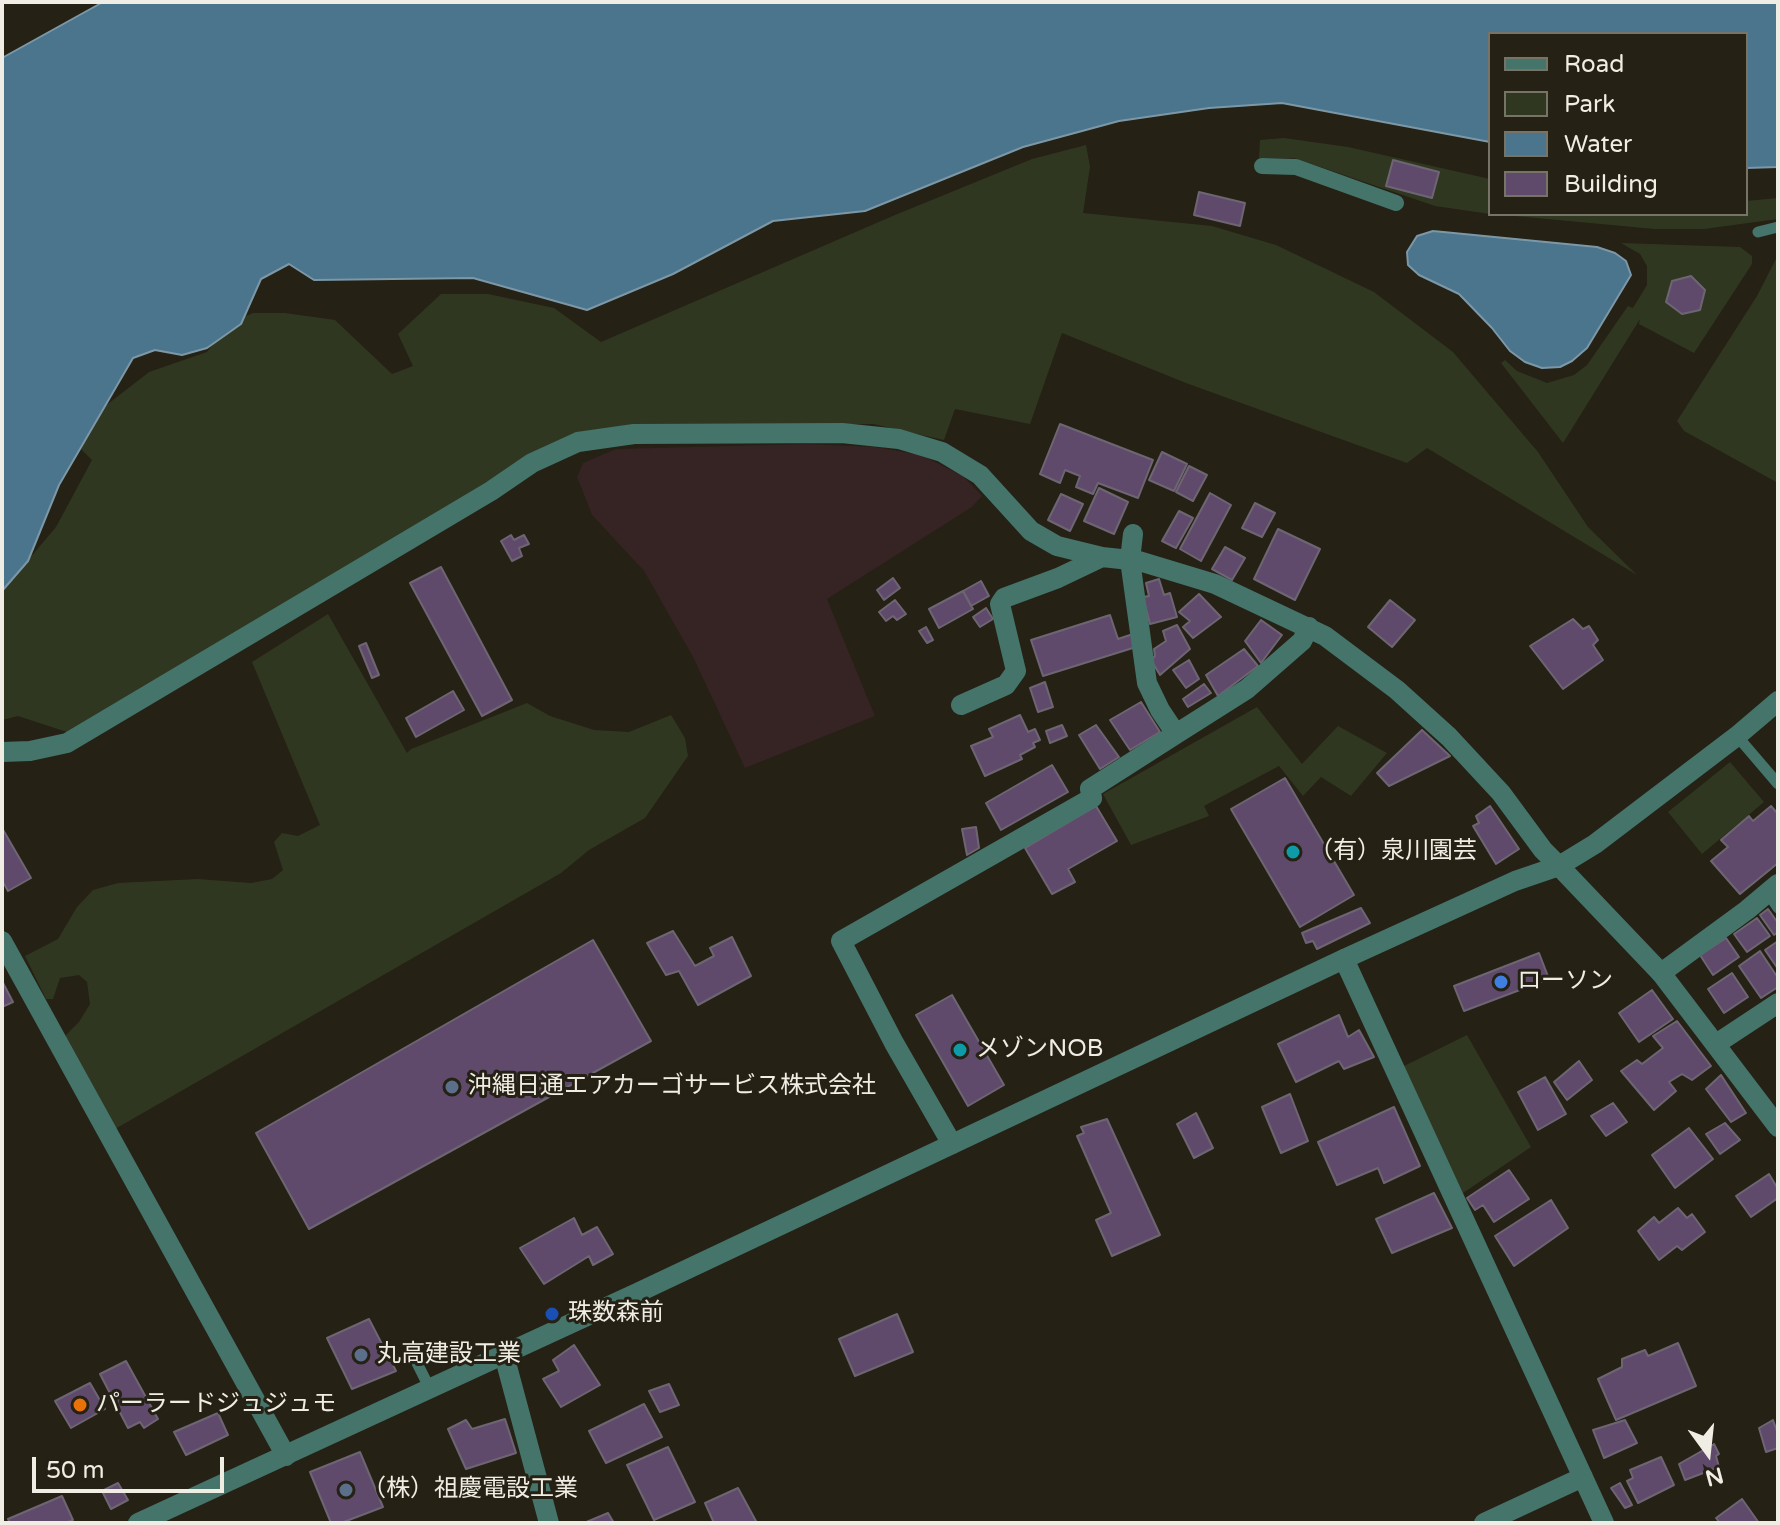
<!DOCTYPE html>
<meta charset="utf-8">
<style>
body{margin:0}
#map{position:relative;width:1780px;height:1525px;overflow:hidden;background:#252114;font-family:"Varela Round",sans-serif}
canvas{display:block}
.frame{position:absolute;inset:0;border:4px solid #f0ede4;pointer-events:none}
.legend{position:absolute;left:1488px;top:32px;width:260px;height:184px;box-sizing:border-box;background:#252114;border:2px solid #767367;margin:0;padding:10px 14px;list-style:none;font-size:24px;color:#f0ede4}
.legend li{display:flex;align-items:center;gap:16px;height:40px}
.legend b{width:40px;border:2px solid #767367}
.north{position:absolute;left:1668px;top:1413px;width:80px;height:80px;-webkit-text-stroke:6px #252114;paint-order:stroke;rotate:165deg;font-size:22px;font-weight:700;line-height:32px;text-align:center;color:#f0ede4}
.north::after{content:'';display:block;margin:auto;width:28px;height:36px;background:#f0ede4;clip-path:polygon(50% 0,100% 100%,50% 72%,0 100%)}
.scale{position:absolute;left:32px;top:1457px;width:192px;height:36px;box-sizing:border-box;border:4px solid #f0ede4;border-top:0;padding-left:10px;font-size:24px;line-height:28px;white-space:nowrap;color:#f0ede4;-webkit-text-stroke:6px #252114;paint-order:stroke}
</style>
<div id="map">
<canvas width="1780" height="1525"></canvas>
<div class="frame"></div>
<ul class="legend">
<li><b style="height:10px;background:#45746b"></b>Road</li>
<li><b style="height:22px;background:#303721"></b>Park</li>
<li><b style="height:22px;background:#4b748d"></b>Water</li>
<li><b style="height:22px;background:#5f4a6c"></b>Building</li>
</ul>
<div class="north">N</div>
<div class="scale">50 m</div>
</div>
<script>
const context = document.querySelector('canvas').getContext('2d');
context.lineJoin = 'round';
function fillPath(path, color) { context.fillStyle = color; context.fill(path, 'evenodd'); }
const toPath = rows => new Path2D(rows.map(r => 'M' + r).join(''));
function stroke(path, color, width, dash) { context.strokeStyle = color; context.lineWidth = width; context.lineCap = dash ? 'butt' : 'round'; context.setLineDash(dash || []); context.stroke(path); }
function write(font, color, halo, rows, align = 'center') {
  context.font = font + ' "Varela Round","Noto Sans JP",sans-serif'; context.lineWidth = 6; context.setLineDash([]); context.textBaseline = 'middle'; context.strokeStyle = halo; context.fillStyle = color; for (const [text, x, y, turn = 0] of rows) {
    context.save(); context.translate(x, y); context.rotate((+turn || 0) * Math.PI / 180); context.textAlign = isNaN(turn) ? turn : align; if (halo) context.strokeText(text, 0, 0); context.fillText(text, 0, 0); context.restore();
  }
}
const industrial = toPath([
 [806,444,875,447,921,455,963,476,982,496,972,507,827,599,875,716,745,768,693,657,644,571,592,515,577,477,583,463,616,449]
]);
const green = toPath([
 [1284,138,1348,147,1490,179,1490,214,1435,206,1294,158,1259,158,1260,140],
 [1086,145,1090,167,1083,213,1212,226,1276,245,1374,292,1453,352,1538,452,1588,527,1637,575,1427,448,1407,463,1186,383,1062,333,1030,424,955,409,944,440,873,424,779,425,582,436,73,734,18,716,2,720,2,591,56,527,92,460,81,449,104,407,149,372,207,352,229,323,253,313,285,313,335,320,392,374,413,366,398,334,441,294,488,294,554,308,601,342,895,215,1032,159],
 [1778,198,1778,219,1704,229,1655,229,1493,214,1746,214,1746,201],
 [1621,243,1740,247,1752,256,1752,264,1694,353,1639,324,1640,319,1563,443,1501,363,1505,360,1517,371,1547,383,1574,375,1587,365,1628,306,1633,308,1647,285,1647,266,1640,254],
 [1778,255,1778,483,1684,431,1677,421,1757,296],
 [328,614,407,753,411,749,527,703,550,716,594,730,629,732,671,715,685,738,688,756,645,818,589,850,561,873,115,1129,64,1037,79,1022,90,1004,87,982,79,975,60,978,53,999,46,999,25,956,58,939,77,907,93,890,118,883,198,879,251,883,272,879,283,870,274,842,282,833,298,836,320,825,252,662],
 [1257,707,1302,764,1338,726,1387,753,1351,796,1321,777,1303,796,1279,766,1204,806,1209,816,1131,845,1103,794],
 [1730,762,1764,802,1702,854,1668,812],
 [1467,1035,1531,1147,1463,1193,1402,1067]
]);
const water = toPath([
 [103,2,1778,2,1778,167,1746,168,1746,34,1490,34,1490,142,1282,103,1209,108,1119,121,1023,147,865,211,773,221,673,274,587,310,473,278,314,280,289,264,261,279,241,324,207,348,182,355,155,350,133,358,59,485,28,561,2,591,2,58,103,2],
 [1433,231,1597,247,1615,253,1626,261,1631,275,1587,348,1572,361,1560,367,1542,368,1525,362,1510,351,1492,328,1459,294,1419,275,1408,265,1407,252,1417,236,1433,231]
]);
const building = toPath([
 [1393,160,1439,172,1432,198,1386,186,1393,160],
 [1199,192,1245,203,1240,226,1194,215,1199,192],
 [1691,276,1705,290,1700,310,1682,314,1666,302,1672,281,1691,276],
 [1060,424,1153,460,1138,498,1098,483,1093,494,1076,487,1080,476,1065,470,1060,483,1040,474,1060,424],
 [1162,452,1187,464,1174,491,1149,480,1162,452],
 [1189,466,1207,475,1193,501,1176,492,1189,466],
 [1099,488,1128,502,1114,534,1084,521,1099,488],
 [1210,493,1231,505,1201,561,1180,549,1210,493],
 [1061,494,1083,504,1070,531,1048,520,1061,494],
 [1255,503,1275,513,1262,537,1242,528,1255,503],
 [1179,511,1193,518,1176,548,1162,541,1179,511],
 [1278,529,1320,549,1295,600,1254,579,1278,529],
 [511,535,514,540,524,535,529,544,519,548,522,556,512,561,501,541,511,535],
 [1225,547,1245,558,1232,580,1212,569,1225,547],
 [441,567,512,700,482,716,410,583,441,567],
 [893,578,900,588,884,600,877,590,893,578],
 [1159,579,1164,595,1170,593,1177,617,1150,624,1143,597,1149,596,1146,583,1159,579],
 [981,581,989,596,971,606,963,591,981,581],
 [963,591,973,609,939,628,929,609,963,591],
 [1199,594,1221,617,1193,638,1183,627,1190,621,1179,612,1199,594],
 [895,600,906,614,897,620,893,616,886,621,879,612,895,600],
 [1390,600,1415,620,1392,647,1368,627,1390,600],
 [986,608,993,619,980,627,973,617,986,608],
 [1110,615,1118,639,1133,634,1136,647,1043,676,1031,640,1110,615],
 [1573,619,1583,629,1589,626,1598,640,1593,645,1603,660,1563,689,1530,646,1573,619],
 [1261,620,1282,635,1261,663,1245,641,1261,620],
 [1177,625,1190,649,1160,675,1151,660,1155,656,1154,649,1166,641,1163,631,1177,625],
 [926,627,933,640,927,643,919,631,926,627],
 [366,643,379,675,372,678,359,646,366,643],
 [1244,649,1258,666,1218,696,1206,675,1244,649],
 [1189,660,1199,679,1186,688,1173,670,1189,660],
 [1045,682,1053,707,1038,712,1030,688,1045,682],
 [1204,684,1211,693,1188,707,1183,699,1204,684],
 [453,691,464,710,416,737,406,718,453,691],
 [1141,702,1160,732,1130,750,1110,720,1141,702],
 [1020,715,1028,732,1035,729,1040,740,1033,743,1035,747,1020,755,1022,759,985,776,971,746,993,737,989,729,1020,715],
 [1062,725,1067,736,1050,743,1046,731,1062,725],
 [1096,725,1119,757,1100,769,1079,735,1096,725],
 [1422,730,1450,756,1389,786,1377,773,1422,730],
 [1052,765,1068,792,1001,830,986,803,1052,765],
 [1285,778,1354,895,1300,927,1231,809,1285,778],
 [1096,806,1117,841,1068,869,1075,882,1052,894,1025,848,1096,806],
 [1490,806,1519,849,1496,864,1473,826,1479,823,1476,816,1490,806],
 [1771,806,1778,814,1778,863,1740,894,1711,861,1728,847,1721,840,1749,816,1753,821,1771,806],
 [976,827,979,848,967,855,962,829,976,827],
 [2,828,31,878,8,891,2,880,2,828],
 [1361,908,1370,923,1317,949,1313,941,1306,943,1302,933,1361,908],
 [1768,909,1778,923,1778,932,1774,935,1760,915,1768,909],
 [1757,918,1770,936,1747,952,1734,934,1757,918],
 [673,931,695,966,714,956,710,948,732,937,751,976,698,1005,679,971,666,975,647,943,673,931],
 [1726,938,1739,957,1713,975,1700,955,1726,938],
 [593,940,651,1041,309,1229,256,1133,593,940],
 [1778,941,1778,969,1765,950,1778,941],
 [1760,951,1778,978,1778,987,1761,998,1739,966,1760,951],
 [1539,953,1549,979,1464,1011,1454,986,1539,953],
 [1732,973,1748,997,1724,1013,1708,989,1732,973],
 [2,981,13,1002,2,1007,2,981],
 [1652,990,1673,1019,1639,1042,1619,1013,1652,990],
 [952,995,1004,1085,968,1106,916,1015,952,995],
 [1339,1015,1348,1037,1359,1030,1374,1057,1344,1069,1339,1061,1296,1082,1278,1044,1339,1015],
 [1677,1021,1711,1066,1692,1080,1682,1074,1669,1082,1676,1091,1654,1110,1621,1071,1637,1060,1642,1064,1663,1048,1653,1036,1677,1021],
 [1579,1061,1592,1080,1567,1100,1554,1082,1579,1061],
 [1721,1075,1746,1113,1731,1122,1706,1089,1721,1075],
 [1545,1077,1566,1114,1538,1130,1518,1092,1545,1077],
 [1290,1094,1308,1141,1281,1153,1262,1107,1290,1094],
 [1613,1103,1627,1122,1606,1136,1591,1116,1613,1103],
 [1394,1107,1420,1166,1384,1183,1378,1168,1337,1185,1318,1142,1394,1107],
 [1196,1113,1213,1148,1194,1158,1177,1124,1196,1113],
 [1107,1119,1160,1235,1112,1256,1096,1220,1111,1213,1077,1136,1084,1133,1081,1127,1107,1119],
 [1725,1123,1740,1140,1720,1154,1706,1134,1725,1123],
 [1689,1128,1713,1159,1675,1188,1652,1155,1689,1128],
 [1509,1170,1529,1199,1494,1222,1483,1205,1475,1210,1467,1198,1509,1170],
 [1769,1174,1778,1189,1778,1198,1751,1217,1736,1196,1769,1174],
 [1434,1193,1452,1228,1392,1253,1376,1219,1434,1193],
 [1551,1200,1568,1228,1514,1266,1495,1236,1551,1200],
 [1678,1208,1687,1218,1692,1214,1705,1232,1682,1250,1677,1246,1659,1260,1638,1231,1654,1217,1659,1223,1678,1208],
 [574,1218,582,1235,597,1227,613,1254,593,1265,589,1256,544,1284,520,1248,574,1218],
 [897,1314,913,1352,855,1376,839,1339,897,1314],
 [369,1319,396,1371,352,1389,327,1338,369,1319],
 [1678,1343,1696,1386,1616,1420,1598,1379,1622,1367,1622,1359,1645,1350,1648,1356,1678,1343],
 [574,1345,600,1385,561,1407,543,1379,559,1371,553,1360,574,1345],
 [126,1361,158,1419,144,1428,140,1422,128,1428,100,1374,126,1361],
 [90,1383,105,1409,71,1428,55,1401,90,1383],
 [669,1384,679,1405,660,1412,649,1391,669,1384],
 [644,1404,662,1437,606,1463,589,1431,644,1404],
 [218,1413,228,1435,186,1455,174,1432,218,1413],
 [505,1419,516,1453,466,1469,448,1429,466,1420,472,1429,505,1419],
 [1625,1420,1637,1443,1604,1458,1593,1430,1625,1420],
 [1773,1420,1778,1434,1778,1448,1766,1452,1759,1428,1773,1420],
 [1714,1444,1719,1454,1716,1456,1719,1467,1685,1480,1679,1464,1714,1444],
 [668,1447,695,1502,654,1520,627,1465,668,1447],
 [360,1452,383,1507,341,1523,331,1523,310,1472,360,1452],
 [1661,1457,1674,1485,1638,1503,1627,1481,1633,1478,1630,1470,1661,1457],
 [118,1483,128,1500,111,1509,102,1491,118,1483],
 [1620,1483,1632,1505,1625,1508,1611,1488,1620,1483],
 [738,1488,757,1523,714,1523,705,1503,738,1488],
 [62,1496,73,1520,65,1523,10,1523,8,1519,62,1496],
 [1742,1499,1759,1523,1720,1523,1716,1518,1742,1499],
 [608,1513,614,1523,584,1523,608,1513]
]);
const service = toPath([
 [1758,232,1778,227],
 [1737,736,1778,784],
 [1768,893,1778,908],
 [411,1351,430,1389]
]);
const pedestrian = toPath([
 [1262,166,1296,167,1396,203]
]);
const minor = toPath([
 [961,705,1006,685,1016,671,1000,604,1004,598,1058,578,1102,557],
 [1176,734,1247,689,1302,641,1309,627],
 [2,752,30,751,67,743,491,491,532,463,578,442,634,434,842,433,899,439,942,452,980,475,1031,531,1057,546,1102,557,1139,561,1215,584,1325,636,1397,690,1449,737,1501,793,1543,850,1559,866],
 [2,941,286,1456],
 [1344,959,1604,1523],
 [1661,973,1747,910,1778,884],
 [1716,1044,1778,1003],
 [952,1144,894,1043,841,941,1092,798,1090,789,1176,734,1160,710,1147,683,1130,560,1133,534],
 [504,1355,549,1523],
 [1484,1523,1583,1477]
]);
const tertiary = toPath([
 [1559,866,1661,973,1778,1127],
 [138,1523,637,1293,1344,959,1515,881,1559,866,1595,844,1737,736,1778,701]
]);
const markers = [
 [1293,852,8,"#0f9aa8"],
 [1501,982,8,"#3f7fe0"],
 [960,1050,8,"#0f9aa8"],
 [452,1087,8,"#5c6f8a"],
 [552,1314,8,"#1a4fb4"],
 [361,1355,8,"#5c6f8a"],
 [80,1405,8,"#e8710a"],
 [346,1490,8,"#5c6f8a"]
];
const poiNames = [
 ["（有）泉川園芸",1309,852],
 ["ローソン",1517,982],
 ["メゾンNOB",976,1050],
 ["沖縄日通エアカーゴサービス株式会社",468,1087],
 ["珠数森前",568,1314],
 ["丸高建設工業",377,1355],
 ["パーラードジュジュモ",96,1405],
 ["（株）祖慶電設工業",362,1490]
];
fillPath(industrial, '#362323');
fillPath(green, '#303721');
fillPath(water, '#4b748d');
stroke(water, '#7c98a7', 2);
fillPath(building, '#5f4a6c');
stroke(building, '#6e6573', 2);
stroke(service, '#45746b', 11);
stroke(pedestrian, '#45746b', 16);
stroke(minor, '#45746b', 20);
stroke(tertiary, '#45746b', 20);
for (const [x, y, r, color] of markers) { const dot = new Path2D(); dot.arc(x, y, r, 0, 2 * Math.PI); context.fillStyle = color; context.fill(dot); stroke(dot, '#252114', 3); }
write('24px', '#f0ede4', '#252114', poiNames, 'left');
</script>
